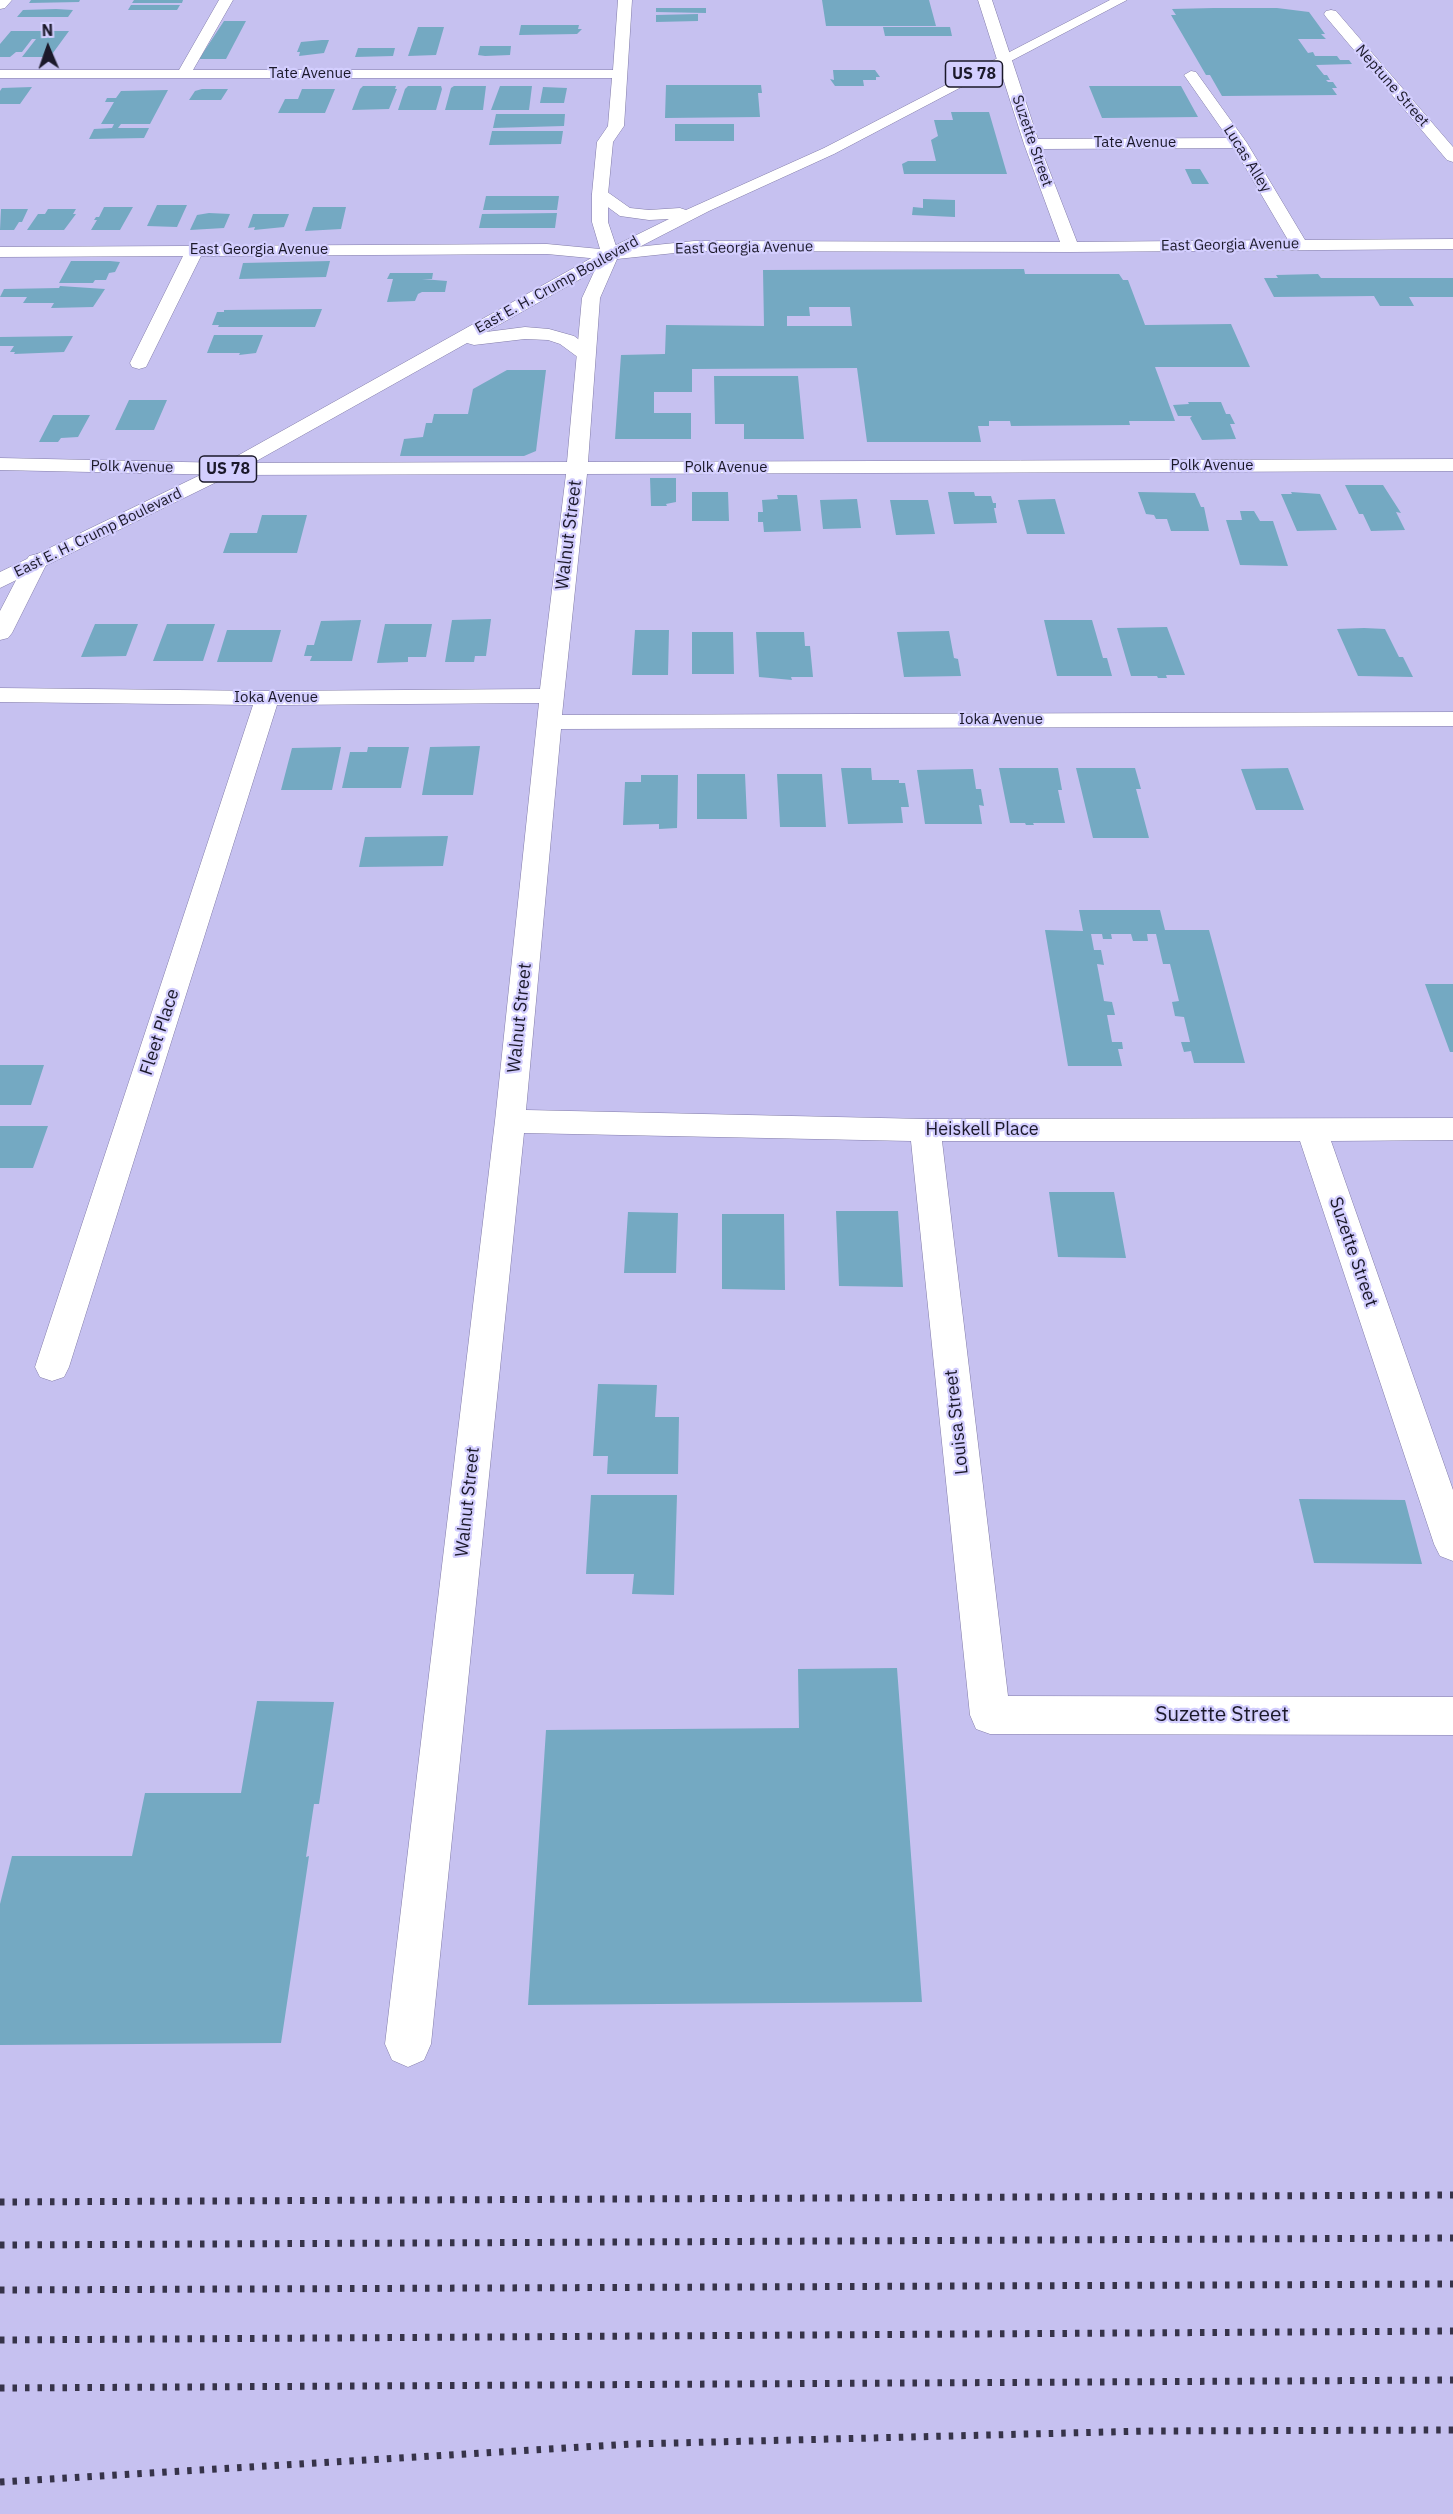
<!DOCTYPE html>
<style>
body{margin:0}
#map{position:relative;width:1453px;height:2514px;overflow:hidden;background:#c6c1f0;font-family:"IBM Plex Sans",sans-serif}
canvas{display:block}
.north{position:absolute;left:18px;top:18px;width:60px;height:60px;-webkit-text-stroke:4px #d3cefe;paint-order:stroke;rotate:358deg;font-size:16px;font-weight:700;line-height:24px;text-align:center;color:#1b192a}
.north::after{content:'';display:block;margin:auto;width:21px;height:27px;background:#1b192a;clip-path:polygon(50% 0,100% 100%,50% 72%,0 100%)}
</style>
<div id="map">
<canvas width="1453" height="2514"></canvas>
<div class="north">N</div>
</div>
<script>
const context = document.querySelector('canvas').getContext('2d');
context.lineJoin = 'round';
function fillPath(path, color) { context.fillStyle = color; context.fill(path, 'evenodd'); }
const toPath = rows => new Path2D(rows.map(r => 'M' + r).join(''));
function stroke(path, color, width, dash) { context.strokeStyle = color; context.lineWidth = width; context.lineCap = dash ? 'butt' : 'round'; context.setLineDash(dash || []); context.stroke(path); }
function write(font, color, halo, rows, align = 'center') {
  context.font = font + ' "IBM Plex Sans",sans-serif'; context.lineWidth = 4.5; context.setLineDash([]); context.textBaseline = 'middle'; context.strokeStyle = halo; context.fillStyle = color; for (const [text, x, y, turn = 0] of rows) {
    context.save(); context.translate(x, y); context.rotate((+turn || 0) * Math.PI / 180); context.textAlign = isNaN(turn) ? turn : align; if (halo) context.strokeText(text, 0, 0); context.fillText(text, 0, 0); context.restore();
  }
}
const building = toPath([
 [31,0,80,0,79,2,29,3],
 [134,0,183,0,182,3,132,3],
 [822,0,929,0,936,26,826,26],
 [131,5,180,5,177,10,128,10],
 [656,8,706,8,706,13,656,12],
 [1214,8,1277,8,1309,12,1325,34,1321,34,1326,39,1298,39,1308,53,1313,52,1315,56,1337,56,1340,60,1349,60,1352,64,1316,65,1324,75,1327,75,1330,80,1326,80,1328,82,1333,82,1337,88,1332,88,1337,95,1222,96,1210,75,1206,75,1171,15,1176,15,1172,9],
 [56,9,73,10,68,17,17,17,23,10],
 [698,14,698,21,656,22,656,15],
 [224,21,246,21,226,59,199,59],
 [521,25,579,25,578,29,582,29,577,34,519,35],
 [418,27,444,27,436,55,408,56],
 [883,27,950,27,952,36,885,36],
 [11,31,69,31,50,57,22,57,36,39,32,39,22,52,16,52,10,57,0,57,0,44],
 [322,40,329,40,324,53,299,56,300,52,297,52,301,42],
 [480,46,511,46,510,55,485,56,478,55],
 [358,48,395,48,393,56,355,57],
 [833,70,875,70,880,77,876,77,876,80,863,80,864,86,835,86,830,79,834,80],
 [666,85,761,85,762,93,758,93,760,117,665,118],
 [363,86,396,86,395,89,397,89,389,109,352,110,360,89],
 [408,86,441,86,442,89,436,110,398,110,405,89],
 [454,86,486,86,483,110,445,110,451,88],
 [500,86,532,86,529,110,491,110],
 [1089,86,1181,86,1198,117,1102,118],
 [32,87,20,104,0,104,0,91,2,88],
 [543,87,567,88,564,103,540,103],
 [202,89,228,89,221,100,189,100,195,91],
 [302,89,335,89,325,113,278,113,285,99,298,99],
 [168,90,150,124,121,124,118,128,149,128,144,138,89,139,94,129,112,128,114,124,101,124,114,102,105,102,107,98,116,98,121,91],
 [951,112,989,112,1007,174,904,174,902,164,908,161,936,161,931,140,938,136,934,120,953,120],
 [496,114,565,114,564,126,493,128],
 [675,124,734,124,734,141,675,141],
 [492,131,563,131,561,144,489,145],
 [1185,169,1200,169,1209,184,1192,184],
 [486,196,559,196,557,210,483,210],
 [923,199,955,200,955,217,912,215,913,207,923,208],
 [157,205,187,205,177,227,147,226],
 [104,207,133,207,120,230,91,230,97,220,94,220,96,217,99,217],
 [313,207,346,207,341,229,305,231],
 [1,209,28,209,22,222,19,222,14,230,0,230],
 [48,209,76,209,73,214,76,214,64,230,27,230,38,214,45,214],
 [209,213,230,214,224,228,190,230,197,215],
 [557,213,555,228,479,228,482,214],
 [253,214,289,214,284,227,254,230,255,227,248,228],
 [71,261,110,261,120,262,115,272,109,273,106,280,95,280,93,283,59,283],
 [330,261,326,277,239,279,243,263],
 [1024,269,1025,274,1119,274,1123,280,1128,280,1145,325,1231,324,1250,367,1155,367,1175,421,1129,421,1130,425,1011,426,1010,421,989,421,989,426,978,426,981,442,867,442,857,368,692,369,692,392,654,392,654,413,691,413,691,439,615,439,621,355,665,354,666,325,764,326,763,270],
 [809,307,850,307,852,326,787,326,787,316,810,316],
 [390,273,433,273,432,279,422,279,447,281,445,292,422,292,418,294,415,301,387,302,393,279,387,279],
 [1318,274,1321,278,1453,278,1453,297,1409,297,1414,306,1380,306,1374,296,1274,297,1264,278,1278,278,1276,275],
 [60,286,105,289,93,307,51,308,54,303,23,303,27,297,0,297,4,289,59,288],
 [322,309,315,327,218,327,219,325,212,325,217,312,224,312,224,310],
 [214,335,263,335,256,353,239,355,240,353,207,353],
 [73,336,64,352,14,354,15,352,10,352,14,346,0,346,0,337],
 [507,370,546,370,536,451,524,456,400,456,404,439,423,437,426,423,432,423,434,414,468,414,473,389],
 [714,376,798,376,804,439,744,439,744,424,715,424],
 [129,400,167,400,154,430,115,430],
 [1188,402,1221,402,1226,414,1230,414,1235,424,1230,424,1236,439,1202,440,1190,418,1192,416,1178,416,1173,405,1189,404],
 [53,415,90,415,78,437,61,438,58,442,39,442],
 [650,478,676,478,676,502,666,504,667,506,651,506],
 [1345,485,1383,485,1401,513,1396,512,1405,530,1371,531,1363,514,1359,514],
 [692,492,728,492,729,521,692,521],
 [948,492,974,492,975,496,991,496,993,503,996,503,996,508,994,508,997,523,954,524],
 [1138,492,1195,493,1201,507,1204,507,1209,531,1171,531,1167,519,1156,519,1154,515,1146,514],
 [1291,492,1320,494,1337,530,1297,531,1281,494,1292,494],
 [777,495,797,495,801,531,764,532,763,522,758,522,758,512,763,512,762,500,778,499],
 [857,499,861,528,823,529,820,500],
 [1055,499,1065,534,1027,534,1018,500],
 [890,500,928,500,935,534,896,535],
 [1240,511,1254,511,1260,521,1273,521,1288,566,1240,565,1226,520,1242,520],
 [262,515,307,515,297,553,223,553,230,533,257,533],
 [491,619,486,656,475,656,474,662,445,662,452,620],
 [361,620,352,661,310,661,312,656,304,656,307,645,314,645,321,621],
 [1044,620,1092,620,1103,658,1107,658,1112,676,1057,676],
 [95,624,138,624,126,656,81,657],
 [167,624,215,624,203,661,153,661],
 [385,624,432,624,426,657,408,657,408,662,377,663],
 [1167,627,1185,675,1166,675,1167,678,1158,678,1157,676,1131,676,1117,628],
 [1364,628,1385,629,1399,657,1403,657,1413,677,1358,676,1337,629],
 [227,630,281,630,272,662,217,662],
 [635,630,669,630,668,675,632,675],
 [949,631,954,658,958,659,961,676,904,677,897,632],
 [692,632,733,632,734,674,692,674],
 [756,632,804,632,805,646,810,646,813,677,791,677,792,680,759,677],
 [480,746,473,795,422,795,430,747],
 [341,747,332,790,281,790,292,748],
 [368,747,409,747,401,788,342,788,350,752,367,752],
 [841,768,871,768,872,780,899,780,899,783,905,783,909,807,901,807,903,823,848,824],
 [999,768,1058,768,1062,790,1058,790,1065,823,1033,823,1034,825,1026,825,1025,823,1010,823],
 [1076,768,1135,768,1141,789,1136,789,1149,838,1093,838],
 [1288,768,1304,810,1256,810,1241,769],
 [973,769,976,789,981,789,984,806,979,805,982,824,925,824,917,770],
 [697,774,745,774,747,819,697,819],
 [777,774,822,774,826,827,780,827],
 [641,775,678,775,677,828,659,829,659,824,623,825,625,782,641,782],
 [448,836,443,866,359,867,365,837],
 [1079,910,1160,910,1165,930,1209,930,1245,1063,1194,1063,1191,1051,1184,1052,1181,1042,1190,1042,1184,1017,1175,1016,1172,1002,1179,1001,1170,964,1163,964,1156,934,1147,934,1148,941,1133,941,1131,934,1111,934,1112,939,1103,939,1102,934,1091,934,1094,950,1101,950,1104,965,1097,964,1104,1001,1112,1002,1115,1015,1107,1015,1112,1042,1122,1042,1123,1049,1118,1049,1122,1066,1068,1066,1045,930,1083,931],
 [1425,984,1453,984,1453,1052,1450,1052],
 [0,1065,44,1065,31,1105,0,1105],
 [0,1126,48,1126,33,1168,0,1168],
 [1049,1192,1114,1192,1126,1258,1058,1257],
 [836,1211,898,1211,903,1287,839,1286],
 [628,1212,678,1213,676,1273,624,1273],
 [722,1214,784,1214,785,1290,722,1289],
 [598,1384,657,1385,655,1417,679,1417,678,1474,607,1474,608,1456,593,1456],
 [591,1495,677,1495,674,1595,632,1594,634,1574,586,1574],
 [1299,1499,1405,1500,1422,1564,1314,1563],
 [897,1668,922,2002,528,2005,546,1730,799,1728,798,1669],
 [257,1701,334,1702,319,1804,314,1804,306,1857,309,1856,281,2043,0,2045,0,1904,12,1856,132,1856,145,1793,241,1793]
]);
const minor = toPath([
 [0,0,12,0,5,8,0,9,0,0],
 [219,0,233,0,193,70,613,70,618,0,632,0,624,126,613,142,608,194,608,222,617,249,694,241,1060,242,1024,144,978,0,992,0,1038,139,1228,138,1184,75,1191,71,1196,72,1247,143,1305,240,1453,239,1453,249,1070,252,694,251,617,259,600,298,588,462,1453,459,1453,471,587,474,562,715,1453,712,1453,726,561,729,526,1110,925,1119,1453,1118,1453,1140,1331,1141,1453,1490,1453,1561,1440,1556,1434,1544,1300,1141,942,1141,1008,1696,1453,1697,1453,1735,990,1734,976,1729,970,1715,911,1141,524,1133,431,2044,424,2060,408,2067,392,2060,385,2044,495,1121,539,703,277,705,69,1367,64,1377,52,1381,40,1377,35,1367,253,705,0,702,0,688,267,691,540,689,566,474,228,475,0,470,0,458,228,463,567,462,582,298,600,259,547,254,201,256,148,363,146,367,139,369,132,367,130,363,183,256,0,257,0,247,547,244,600,249,592,222,592,194,597,142,608,126,612,78,0,78,0,70,179,70,219,0],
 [1234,148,1288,240,1077,242,1041,149,1234,148],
 [1331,10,1336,11,1453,147,1453,162,1447,160,1326,17,1324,14,1326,11,1331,10],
 [37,554,45,556,48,561,12,633,8,638,0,640,0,611,26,561,29,556,37,554]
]);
const major = toPath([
 [1110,0,1127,0,834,154,709,211,616,259,486,332,525,327,549,329,574,336,593,350,595,354,593,358,579,358,560,344,548,340,525,339,474,345,467,343,235,473,0,588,0,572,221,465,604,251,669,219,649,220,620,216,594,197,592,194,594,191,606,191,630,208,649,210,680,208,686,210,824,148,1110,0]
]);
const rail = toPath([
 [0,2202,1453,2195],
 [0,2245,1453,2238],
 [0,2290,1453,2284],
 [0,2340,1453,2331],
 [0,2388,1453,2380],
 [0,2482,634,2444,1147,2431,1453,2430]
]);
const farStreetnames = [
 ["Tate Avenue",310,74],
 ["Neptune Street",1392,86,49],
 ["Suzette Street",1032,141,71],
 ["Tate Avenue",1135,143],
 ["Lucas Alley",1247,159,58],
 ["East Georgia Avenue",1230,245,-1],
 ["East Georgia Avenue",744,248,-1],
 ["East Georgia Avenue",259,250],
 ["East E. H. Crump Boulevard",557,285,-29],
 ["Polk Avenue",1212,466],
 ["Polk Avenue",132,467,1],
 ["Polk Avenue",726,468],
 ["East E. H. Crump Boulevard",98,533,-26],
 ["Ioka Avenue",276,698],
 ["Ioka Avenue",1001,720]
];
const shields = [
 [974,74,57],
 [228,469,57]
];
const shieldNames = [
 ["US 78",974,74],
 ["US 78",228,469]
];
const streetNames = [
 ["Walnut Street",569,535,-83],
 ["Walnut Street",520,1018,-84],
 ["Fleet Place",160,1032,-72],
 ["Heiskell Place",982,1130],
 ["Suzette Street",1353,1252,71],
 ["Louisa Street",957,1422,-96],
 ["Walnut Street",468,1502,-84]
];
const nearStreetnames = [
 ["Suzette Street",1222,1715]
];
fillPath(building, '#74a9c2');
stroke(minor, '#827ca8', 1);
stroke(major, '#827ca8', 1);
fillPath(minor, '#fff');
fillPath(major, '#fff');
stroke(rail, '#363349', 7, [4.5, 8]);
write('15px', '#1b192a', '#d3cefe', farStreetnames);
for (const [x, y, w] of shields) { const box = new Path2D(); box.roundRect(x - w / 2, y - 13, w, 26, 4.5); context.fillStyle = '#d3cefe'; context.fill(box); stroke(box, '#1b192a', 1.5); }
write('bold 16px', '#1b192a', null, shieldNames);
write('18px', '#1b192a', '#d3cefe', streetNames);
write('21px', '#1b192a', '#d3cefe', nearStreetnames);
</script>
